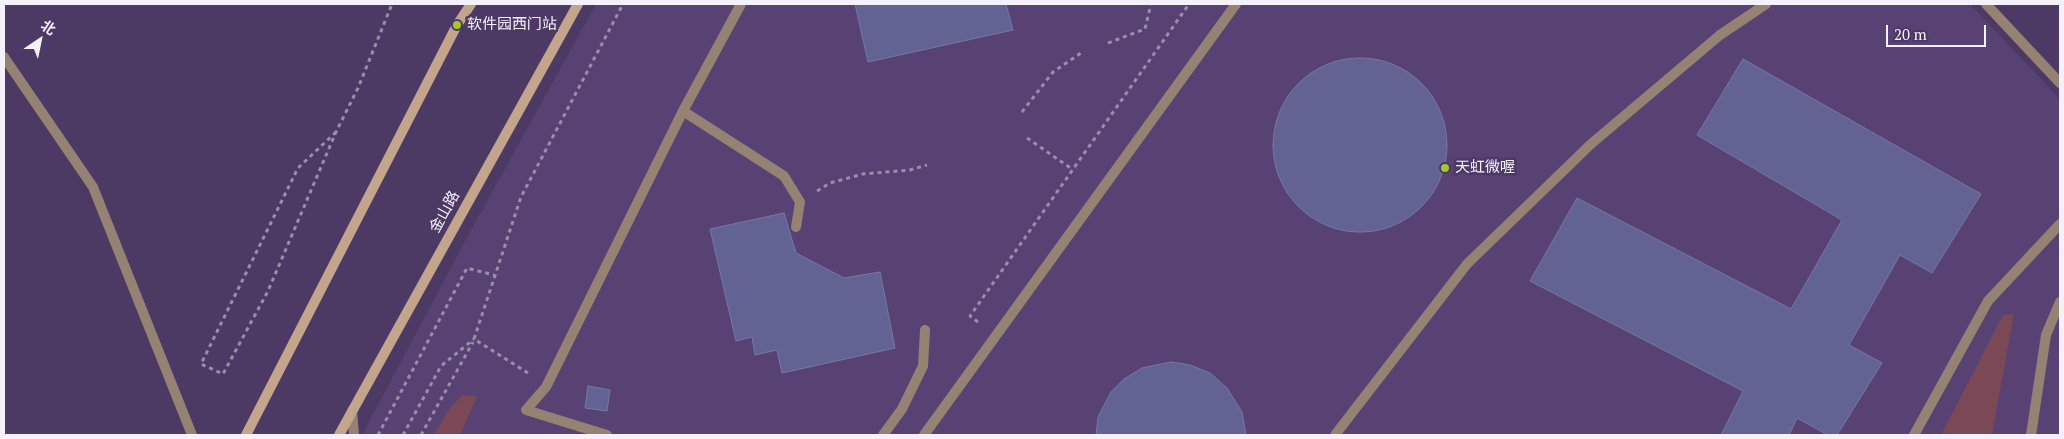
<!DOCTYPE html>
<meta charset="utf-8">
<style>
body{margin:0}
#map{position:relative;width:2064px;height:439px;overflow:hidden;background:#4c3964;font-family:"PT Serif","Noto Sans SC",serif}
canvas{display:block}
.frame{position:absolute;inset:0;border:5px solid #f5f1fc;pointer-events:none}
.north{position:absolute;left:15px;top:15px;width:50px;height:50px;-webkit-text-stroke:4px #4c3964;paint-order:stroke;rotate:34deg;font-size:14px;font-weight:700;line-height:20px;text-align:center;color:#f5f1fc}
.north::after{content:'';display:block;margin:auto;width:18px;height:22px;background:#f5f1fc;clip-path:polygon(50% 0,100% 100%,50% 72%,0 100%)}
.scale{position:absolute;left:1886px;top:25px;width:100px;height:22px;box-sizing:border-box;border:2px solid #f5f1fc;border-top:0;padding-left:6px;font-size:15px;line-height:18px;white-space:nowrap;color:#f5f1fc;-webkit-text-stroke:4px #4c3964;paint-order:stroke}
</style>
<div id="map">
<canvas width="2064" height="439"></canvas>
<div class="frame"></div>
<div class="north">北</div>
<div class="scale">20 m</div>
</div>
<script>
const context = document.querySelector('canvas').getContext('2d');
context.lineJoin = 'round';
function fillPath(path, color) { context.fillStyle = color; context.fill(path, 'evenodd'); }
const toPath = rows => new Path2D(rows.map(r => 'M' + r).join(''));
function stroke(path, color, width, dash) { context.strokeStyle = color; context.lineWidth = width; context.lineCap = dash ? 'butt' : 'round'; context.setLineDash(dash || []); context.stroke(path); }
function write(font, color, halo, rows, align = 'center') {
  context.font = font + ' "PT Serif","Noto Sans SC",serif'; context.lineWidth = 5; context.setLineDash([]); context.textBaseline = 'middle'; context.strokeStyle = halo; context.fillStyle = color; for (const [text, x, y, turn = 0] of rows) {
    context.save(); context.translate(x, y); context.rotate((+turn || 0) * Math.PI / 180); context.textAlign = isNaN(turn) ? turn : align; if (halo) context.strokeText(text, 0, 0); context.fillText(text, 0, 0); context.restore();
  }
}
const built = toPath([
 [596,4,1970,4,2060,99,2060,435,362,435,465,241]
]);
const green = toPath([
 [2014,314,1992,435,1941,435,2003,315],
 [463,395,477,396,460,435,434,435,450,408]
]);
const building = toPath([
 [855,4,1006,4,1013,30,868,62,855,4],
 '1273 145a87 87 0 1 1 174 0a87 87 0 1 1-174 0Z',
 [1743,59,1981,194,1932,273,1900,255,1849,345,1882,363,1837,435,1828,435,1797,418,1789,435,1721,435,1743,391,1530,281,1577,198,1791,309,1842,220,1697,135,1743,59],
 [784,213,796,253,844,278,880,272,895,348,782,373,777,350,755,355,752,337,736,341,710,229,784,213],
 [1171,362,1190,365,1210,373,1227,388,1242,412,1246,435,1096,435,1098,417,1111,392,1124,379,1142,368,1171,362],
 [588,386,610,390,607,411,585,408,588,386]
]);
const path = toPath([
 [1108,43,1145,29,1151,4],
 [1022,112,1053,72,1084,51],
 [336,132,298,168,201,364,223,374,268,291,336,132,358,88,392,4],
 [1027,138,1072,169],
 [817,191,830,183,863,174,910,170,927,165],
 [978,322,970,316,1189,4],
 [528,373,474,339,521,197,623,4],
 [378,435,467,268,494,275],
 [403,435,441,366,474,339],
 [421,435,473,342]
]);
const lane = toPath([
 [352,411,354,435]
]);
const street = toPath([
 [1986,4,2060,83],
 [4,57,93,187,192,435],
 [683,111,784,176,800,202,796,227],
 [607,435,526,410,546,387,683,111,741,4],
 [883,435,902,409,923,366,925,330],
 [924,435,1236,4],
 [1335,435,1467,264,1591,144,1720,35,1766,4],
 [1914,435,1988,301,2060,224],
 [2031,435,2046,335,2060,302]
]);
const secondary = toPath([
 [246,435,457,25,471,4],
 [339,435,578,4]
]);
const markers = [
 [457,25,5,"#a3c926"],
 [1445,168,5,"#a3c926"]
];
const poiNames = [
 ["软件园西门站",467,25],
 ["天虹微喔",1455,168]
];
const streetNames = [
 ["金山路",445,212,-61]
];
fillPath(built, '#574273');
fillPath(green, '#7b4856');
fillPath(building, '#626392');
stroke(building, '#7678a8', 1);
stroke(path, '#9a8eaa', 3, [4, 4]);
stroke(lane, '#958272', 10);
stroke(street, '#958272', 10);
stroke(secondary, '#c3a58b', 10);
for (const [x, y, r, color] of markers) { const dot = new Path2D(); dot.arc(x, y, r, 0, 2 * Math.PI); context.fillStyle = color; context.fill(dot); stroke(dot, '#4c3964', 2); }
write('15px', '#f5f1fc', '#4c3964', poiNames, 'left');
write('15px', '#f5f1fc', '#4c3964', streetNames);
</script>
